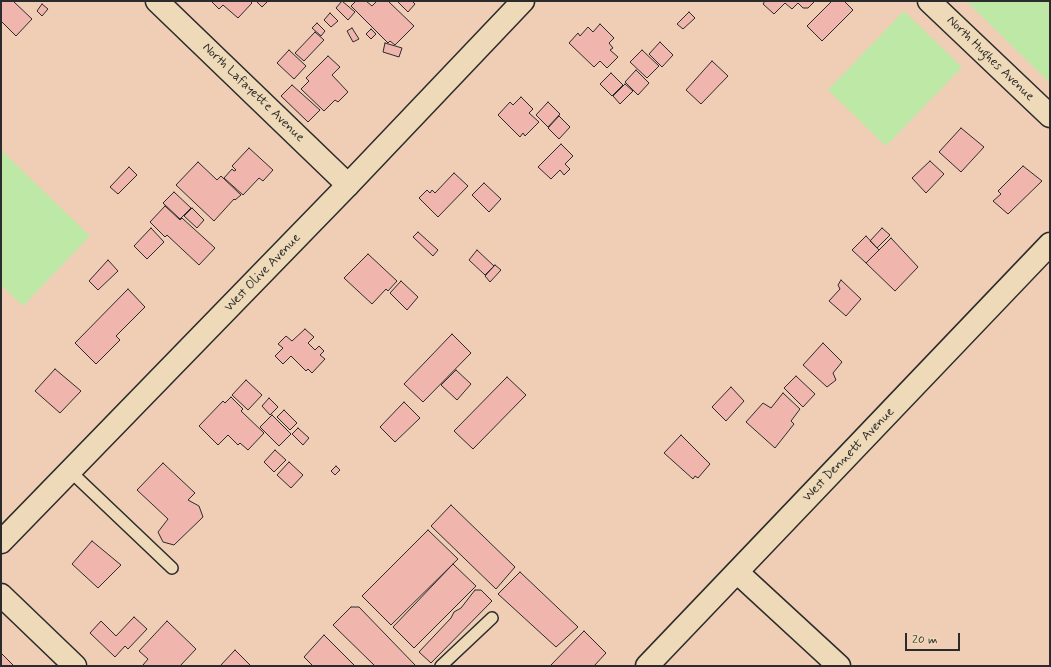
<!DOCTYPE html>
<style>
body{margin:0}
#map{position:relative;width:1051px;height:667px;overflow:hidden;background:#efceb5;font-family:Mynerve,sans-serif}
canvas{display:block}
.frame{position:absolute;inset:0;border:2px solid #2b2b2b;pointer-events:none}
.scale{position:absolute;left:905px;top:633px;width:55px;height:18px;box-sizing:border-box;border:2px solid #2b2b2b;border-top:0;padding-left:5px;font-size:12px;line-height:14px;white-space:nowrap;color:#2b2b2b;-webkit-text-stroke:3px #eed9b8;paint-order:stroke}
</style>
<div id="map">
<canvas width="1051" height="667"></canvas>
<div class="frame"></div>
<div class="scale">20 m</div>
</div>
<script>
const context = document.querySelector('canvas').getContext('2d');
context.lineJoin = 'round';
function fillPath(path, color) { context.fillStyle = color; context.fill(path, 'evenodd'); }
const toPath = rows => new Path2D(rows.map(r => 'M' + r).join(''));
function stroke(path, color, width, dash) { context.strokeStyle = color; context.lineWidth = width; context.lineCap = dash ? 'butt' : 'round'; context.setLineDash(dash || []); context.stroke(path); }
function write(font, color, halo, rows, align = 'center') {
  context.font = font + ' Mynerve,sans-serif'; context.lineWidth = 3.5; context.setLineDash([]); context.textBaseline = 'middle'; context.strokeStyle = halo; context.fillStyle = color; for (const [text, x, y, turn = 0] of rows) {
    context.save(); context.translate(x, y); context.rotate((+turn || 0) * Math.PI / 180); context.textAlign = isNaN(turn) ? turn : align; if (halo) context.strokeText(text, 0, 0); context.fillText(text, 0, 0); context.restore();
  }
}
const green = toPath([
 [966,1,1050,1,1050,83],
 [904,11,962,67,886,146,828,90],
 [1,150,90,236,23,306,1,285]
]);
const building = toPath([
 [1,1,13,1,32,19,16,36,1,21,1,1],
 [213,1,250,1,252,3,238,18,223,5,219,9,212,2,213,1],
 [256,1,268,1,262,7,256,1],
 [342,1,355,12,348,20,336,8,342,1],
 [356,1,364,1,365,2,366,1,372,6,377,1,388,1,414,26,395,45,390,41,388,43,351,6,356,1],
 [397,1,412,1,415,4,408,12,397,1],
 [765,1,815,1,808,8,803,8,798,3,792,9,785,3,774,14,763,4,765,1],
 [832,1,844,1,853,10,822,41,807,26,832,1],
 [42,4,48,9,42,16,37,11,42,4],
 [689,12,695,18,683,29,677,24,689,12],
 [330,13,338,21,331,27,324,20,330,13],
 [317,23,325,31,321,36,312,28,317,23],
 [600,24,614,38,609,43,613,48,610,50,618,57,607,68,600,61,594,67,569,43,578,33,580,36,588,27,593,32,600,24],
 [352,28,359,39,353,42,347,31,352,28],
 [371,29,376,34,371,39,366,34,371,29],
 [315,32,324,40,304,61,295,53,315,32],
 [660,42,673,55,662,67,649,54,660,42],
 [385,43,402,48,399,57,383,52,385,43],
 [289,50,306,66,294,79,277,63,289,50],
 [642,50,659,66,647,78,630,62,642,50],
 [328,56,340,67,332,75,348,92,338,102,335,100,324,111,301,89,309,81,306,78,328,56],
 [712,61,728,76,701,104,686,90,712,61],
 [636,70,649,83,638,95,625,82,636,70],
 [611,73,623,85,612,96,600,84,611,73],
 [625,84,633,91,620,104,613,96,625,84],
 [292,85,320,110,308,122,281,96,292,85],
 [521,97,533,109,529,113,539,122,525,136,523,133,520,137,498,115,510,102,513,105,521,97],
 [548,102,560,114,548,127,536,115,548,102],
 [559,116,570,127,559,139,548,128,559,116],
 [961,128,984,147,961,172,939,152,961,128],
 [561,144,573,156,565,164,570,169,564,175,560,170,551,179,538,167,561,144],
 [249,148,273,170,263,181,259,178,243,195,224,178,232,169,234,171,236,170,232,166,249,148],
 [930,161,944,174,926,193,912,178,930,161],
 [198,162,217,180,221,176,241,195,235,200,234,199,214,221,176,185,198,162],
 [1023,166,1042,181,1008,214,993,201,1001,194,998,191,1023,166],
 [129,167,137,175,118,194,110,187,129,167],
 [454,173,468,186,438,217,419,198,427,190,430,193,432,190,435,193,454,173],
 [484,183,501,199,489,212,472,195,484,183],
 [174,192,191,208,180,219,163,203,174,192],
 [165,206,180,220,182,218,215,248,199,265,167,235,165,237,150,222,165,206],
 [192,208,204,220,197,228,184,216,192,208],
 [151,228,164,242,147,259,134,246,151,228],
 [882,228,890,235,877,248,870,241,882,228],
 [418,232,438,250,433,256,413,237,418,232],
 [866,236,879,250,866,263,852,250,866,236],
 [891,238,918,267,895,291,866,263,891,238],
 [477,250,494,266,485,275,469,260,477,250],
 [368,254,397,281,388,291,386,289,372,304,344,278,368,254],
 [108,260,118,271,98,290,89,281,108,260],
 [495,265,501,270,490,282,485,276,495,265],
 [841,280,861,299,846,316,829,301,840,289,838,285,841,280],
 [401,281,418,297,407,310,390,293,401,281],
 [128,289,145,307,116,336,120,340,96,364,75,343,128,289],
 [305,329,314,337,308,343,315,350,319,346,324,351,320,355,325,359,312,373,308,369,306,371,291,356,283,364,275,356,283,348,278,344,286,336,292,341,305,329],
 [452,334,471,353,423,402,404,384,452,334],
 [823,343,842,362,833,373,836,380,827,387,803,365,823,343],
 [55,369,81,391,60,413,35,391,55,369],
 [456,370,471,384,457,400,441,385,456,370],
 [796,376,815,394,803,407,784,388,796,376],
 [507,377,526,395,473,449,454,431,507,377],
 [246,380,262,395,248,410,232,395,246,380],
 [731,387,744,401,726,421,712,407,731,387],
 [783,393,800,409,791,421,794,424,775,448,746,422,763,403,771,408,783,393],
 [231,397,243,409,241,411,264,433,248,450,240,443,238,445,228,435,218,445,199,426,223,401,225,403,231,397],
 [269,398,278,407,270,415,262,406,269,398],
 [404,402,420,418,395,442,380,427,404,402],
 [284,410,297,423,290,430,277,417,284,410],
 [272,415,291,434,279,446,260,427,272,415],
 [298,428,309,438,303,445,292,434,298,428],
 [681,435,710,464,698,478,695,476,693,479,664,453,681,435],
 [275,450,286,460,274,472,264,462,275,450],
 [289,462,303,475,291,488,277,475,289,462],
 [163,463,195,493,188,500,199,506,203,517,174,545,163,542,158,532,168,519,137,490,163,463],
 [336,466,340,470,335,475,331,471,336,466],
 [451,505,515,567,496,589,431,526,451,505],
 [428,530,458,559,391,625,362,596,428,530],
 [92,541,121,565,98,588,72,564,92,541],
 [453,564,476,586,414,648,393,627,453,564],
 [520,572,578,627,556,647,498,594,520,572],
 [475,590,481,590,492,601,431,663,419,652,451,618,454,612,461,608,475,590],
 [351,607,359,607,416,666,375,666,333,625,351,607],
 [134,617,147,629,128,649,125,646,115,657,90,633,101,621,116,636,134,617],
 [167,621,196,649,180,666,144,666,143,665,148,659,139,651,167,621],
 [584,631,606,653,594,666,550,666,584,631],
 [324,635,355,666,313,666,304,657,324,635],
 [235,650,251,666,220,666,235,650],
 [1,653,14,666,1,666,1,653]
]);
const lane = toPath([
 [70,471,172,568],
 [441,666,492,618]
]);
const street = toPath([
 [157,1,348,185],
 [737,572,839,666],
 [1,595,75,666],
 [647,666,1050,244]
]);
const secondary = toPath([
 [929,1,1050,116],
 [1,542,348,185,523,1]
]);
const streetNames = [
 ["North Hughes Avenue",990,59,44],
 ["North Lafayette Avenue",253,93,44],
 ["West Olive Avenue",263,273,-46],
 ["West Dennett Avenue",849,455,-46]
];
fillPath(green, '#bde8a5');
fillPath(building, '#f0b5ad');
stroke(building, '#2b2b2b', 1);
stroke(lane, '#2b2b2b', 14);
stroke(street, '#2b2b2b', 25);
stroke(secondary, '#2b2b2b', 25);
stroke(lane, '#eed9b8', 11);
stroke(street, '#eed9b8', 22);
stroke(secondary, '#eed9b8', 22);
write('13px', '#2b2b2b', '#eed9b8', streetNames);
</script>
